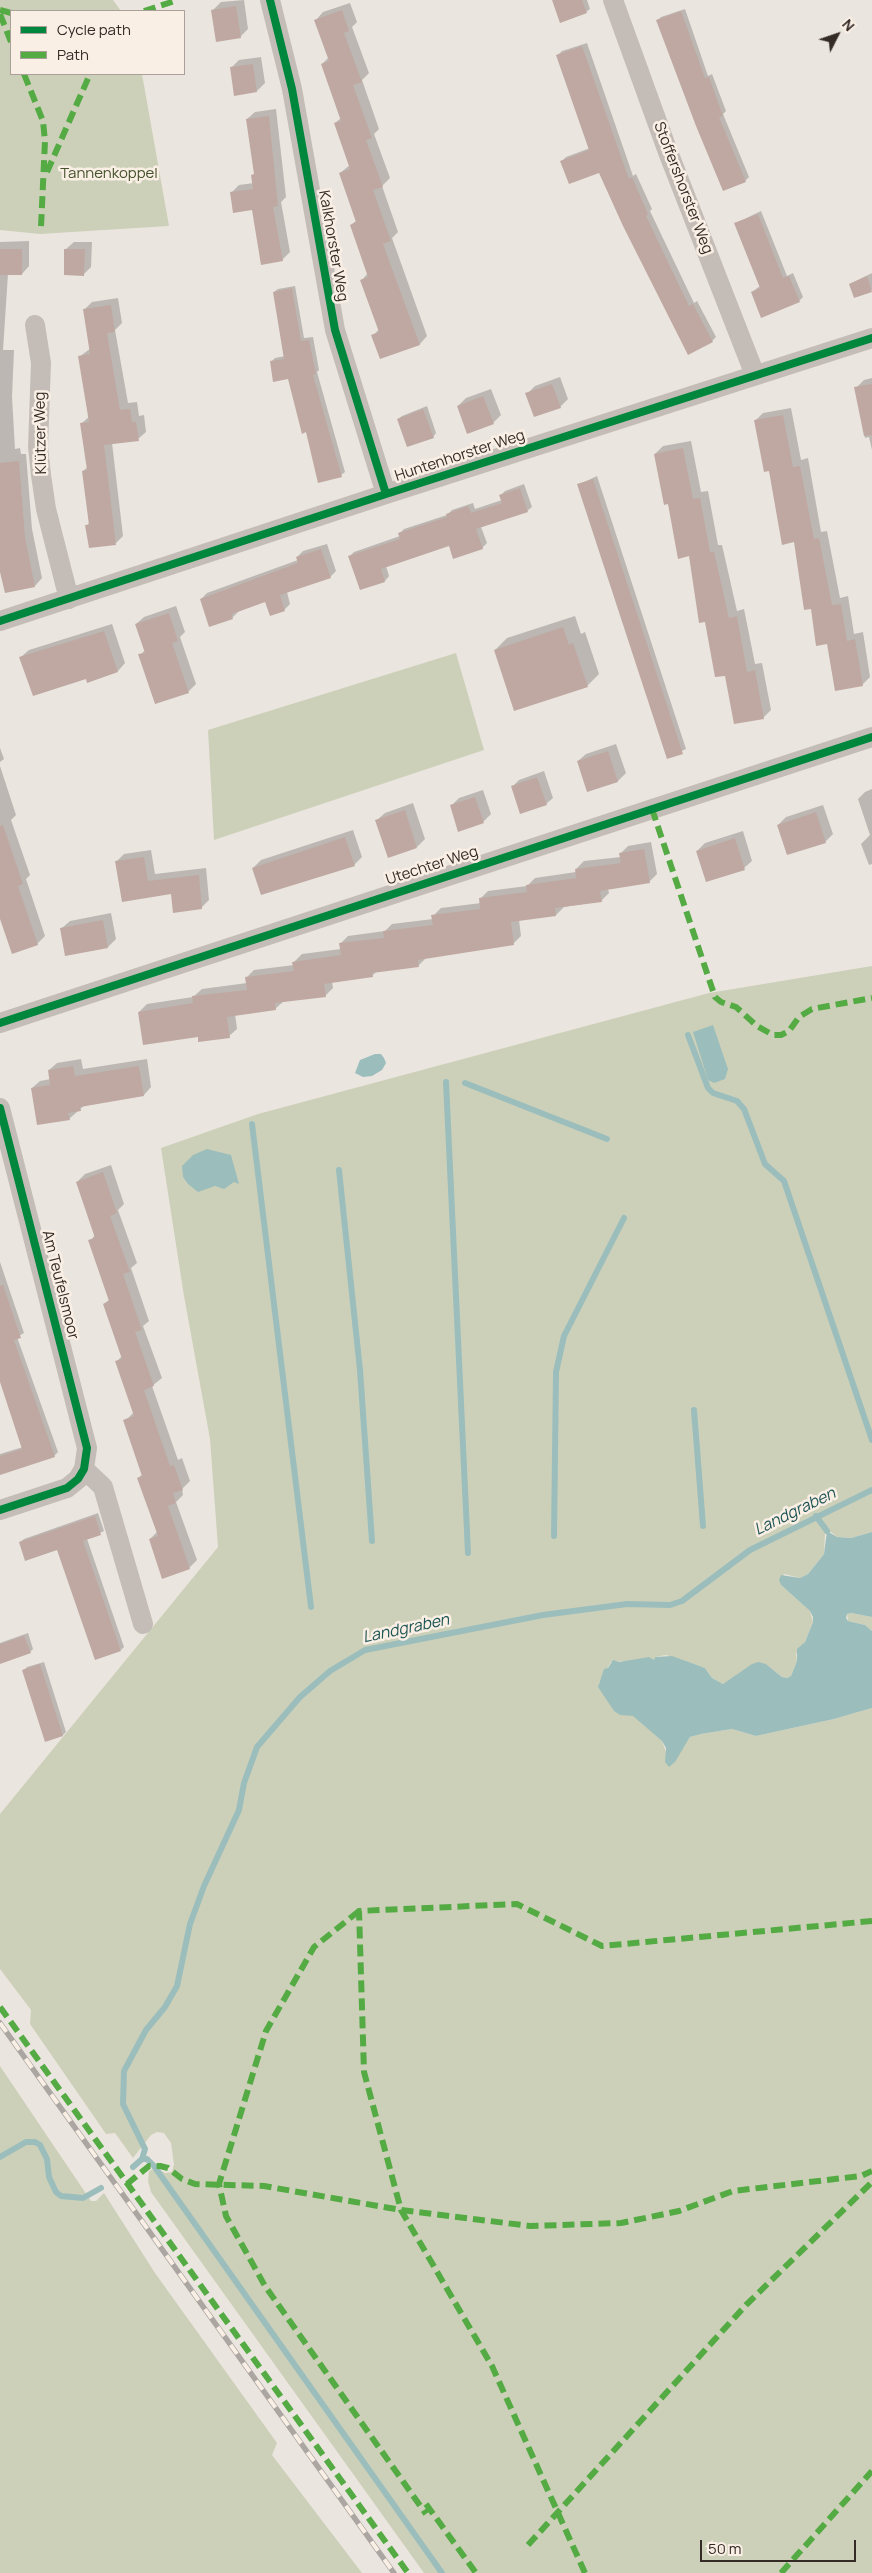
<!DOCTYPE html>
<meta charset="utf-8">
<style>
body{margin:0}
#map{position:relative;width:872px;height:2573px;overflow:hidden;background:#ebe5df;font-family:Manrope,sans-serif}
canvas{display:block}
.legend{position:absolute;left:10px;top:10px;width:175px;height:65px;box-sizing:border-box;background:#f9efe5;border:1px solid #aaa099;margin:0;padding:6px 9px;list-style:none;font-size:15px;color:#342a26}
.legend li{display:flex;align-items:center;gap:10px;height:25px}
.legend b{width:25px;border:1px solid #aaa099}
.north{position:absolute;left:812px;top:10px;width:50px;height:50px;-webkit-text-stroke:4px #f9efe5;paint-order:stroke;rotate:49deg;font-size:14px;font-weight:700;line-height:20px;text-align:center;color:#342a26}
.north::after{content:'';display:block;margin:auto;width:18px;height:22px;background:#342a26;clip-path:polygon(50% 0,100% 100%,50% 72%,0 100%)}
.scale{position:absolute;left:700px;top:2540px;width:156px;height:22px;box-sizing:border-box;border:2px solid #342a26;border-top:0;padding-left:6px;font-size:15px;line-height:18px;white-space:nowrap;color:#342a26;-webkit-text-stroke:4px #f9efe5;paint-order:stroke}
</style>
<div id="map">
<canvas width="872" height="2573"></canvas>
<ul class="legend">
<li><b style="height:6px;background:#00873e"></b>Cycle path</li>
<li><b style="height:6px;background:#54ab44"></b>Path</li>
</ul>
<div class="north">N</div>
<div class="scale">50 m</div>
</div>
<script>
const context = document.querySelector('canvas').getContext('2d');
context.lineJoin = 'round';
function fillPath(path, color) { context.fillStyle = color; context.fill(path, 'evenodd'); }
const toPath = rows => new Path2D(rows.map(r => 'M' + r).join(''));
function stroke(path, color, width, dash) { context.strokeStyle = color; context.lineWidth = width; context.lineCap = dash ? 'butt' : 'round'; context.setLineDash(dash || []); context.stroke(path); }
function write(font, color, halo, rows, align = 'center') {
  context.font = font + ' Manrope,sans-serif'; context.lineWidth = 5; context.setLineDash([]); context.textBaseline = 'middle'; context.strokeStyle = halo; context.fillStyle = color; for (const [text, x, y, turn = 0] of rows) {
    context.save(); context.translate(x, y); context.rotate((+turn || 0) * Math.PI / 180); context.textAlign = isNaN(turn) ? turn : align; if (halo) context.strokeText(text, 0, 0); context.fillText(text, 0, 0); context.restore();
  }
}
const green = toPath([
 [0,0,113,0,121,11,11,11,11,74,142,74,169,226,40,234,0,230],
 [456,653,484,750,214,840,208,730],
 [872,966,872,1532,851,1538,837,1537,831,1532,825,1534,824,1554,808,1574,800,1578,784,1574,781,1585,810,1611,813,1622,805,1642,796,1654,797,1661,791,1676,787,1678,782,1677,766,1664,723,1684,712,1678,705,1668,666,1655,655,1657,654,1660,611,1662,599,1683,620,1715,633,1715,643,1722,662,1741,666,1752,683,1748,690,1737,701,1734,732,1729,756,1736,834,1719,872,1708,872,2573,424,2573,151,2192,148,2181,149,2171,156,2168,165,2173,172,2172,174,2164,171,2143,164,2133,157,2132,151,2135,133,2158,115,2133,106,2134,30,2024,31,2010,0,1969,0,1814,218,1547,210,1439,184,1296,161,1148,258,1114,709,993],
 [851,1613,872,1617,872,1631,865,1625,848,1621,847,1614],
 [0,2066,91,2201,96,2201,104,2193,155,2273,277,2443,272,2455,362,2573,0,2573]
]);
const water = toPath([
 [713,1025,728,1069,725,1079,714,1083,708,1080,693,1032],
 [375,1054,381,1054,384,1058,386,1063,382,1070,372,1076,363,1077,355,1073,360,1060],
 [207,1149,231,1155,239,1184,234,1182,224,1189,215,1186,198,1192,188,1184,183,1177,182,1166,193,1155],
 [827,1531,837,1537,851,1538,872,1532,872,1617,851,1613,847,1614,846,1618,848,1621,865,1625,872,1631,872,1708,834,1719,756,1736,732,1729,701,1734,690,1737,675,1762,669,1767,665,1762,666,1748,662,1741,633,1716,620,1715,614,1711,598,1687,604,1669,608,1668,613,1660,619,1662,649,1657,654,1660,655,1657,672,1656,705,1668,712,1678,723,1684,752,1664,758,1662,766,1664,782,1677,787,1678,791,1676,797,1661,797,1649,805,1642,813,1622,813,1617,810,1611,781,1585,779,1580,781,1575,800,1578,808,1574,824,1554]
]);
const shadow = toPath([
 [244,0,248,29,240,37,213,10,221,2],
 [554,0,587,0,590,9,586,12],
 [350,3,357,22,352,27,369,73,362,80,379,129,374,134,390,178,382,186,398,232,392,238,427,336,420,344,380,358,373,336,379,329,362,280,368,273,351,225,357,220,340,173,350,165,335,123,341,118,322,64,329,57,316,20,323,12],
 [685,9,708,76,712,74,726,111,723,114,749,177,745,181,658,20,661,17],
 [587,43,633,176,636,174,652,209,650,211,694,303,697,301,716,337,712,341,600,172,562,161,566,157,590,148,558,55,562,51],
 [261,57,265,83,257,91,231,68,239,60],
 [276,109,286,197,281,202,290,252,282,260,253,209,231,193,239,185,254,183,253,175,255,173,247,119,255,112],
 [761,211,787,276,793,273,803,297,799,301,752,292,760,286,736,223],
 [29,241,29,266,22,274,8,274,3,350,14,350,12,397,15,449,20,448,21,454,26,454,32,529,42,578,35,586,0,566,0,242],
 [74,242,92,242,91,267,84,274,66,249],
 [872,273,872,290,855,297,850,284],
 [295,286,304,338,313,337,319,370,317,372,345,472,341,475,307,431,289,378,271,362,275,358,285,356,274,292,278,289],
 [118,298,122,323,115,330,128,403,137,402,139,416,144,415,146,432,138,439,112,443,123,536,116,543,86,526,90,522,83,471,88,467,82,423,90,416,79,357,91,348,84,310,92,302],
 [560,377,568,399,560,407,527,394,535,386],
 [872,378,872,450,869,437,865,438,856,388,864,380],
 [491,389,501,415,493,423,458,406,466,398],
 [427,406,436,433,433,437,398,419,402,416],
 [791,408,801,460,808,458,821,532,827,531,840,598,848,596,854,634,863,632,870,677,862,685,828,643,812,607,795,541,770,470,755,421,763,413],
 [691,441,701,492,708,491,718,545,722,545,737,611,744,609,755,664,762,663,771,710,763,718,726,674,706,621,690,555,669,503,655,454,663,446],
 [597,476,686,749,668,757,578,485],
 [524,484,532,507,527,511,481,527,487,543,482,548,449,545,386,566,389,576,385,581,360,589,350,556,354,552,400,536,399,534,404,529,447,515,452,510,473,503,475,509,502,500,500,496,505,491],
 [327,544,336,571,330,577,287,592,290,604,284,610,266,601,239,611,233,617,201,599,207,593,298,560,297,557,303,551],
 [176,606,185,632,180,637,196,684,188,692,140,655,145,650,136,624,144,617],
 [575,616,581,634,585,632,599,674,587,686,495,650,507,638],
 [112,624,125,663,118,671,87,677,21,657,29,650],
 [616,744,626,773,618,781,588,791,578,761,586,754],
 [0,748,4,759,0,762],
 [0,766,16,815,11,820,30,875,26,879,45,936,37,944,0,914],
 [544,771,553,798,546,804,513,786,519,780],
 [872,789,872,864,869,865,861,844,870,835,858,799,865,792],
 [483,790,491,814,483,822,451,806,459,798],
 [413,803,425,839,417,847,377,820,385,813],
 [823,805,833,834,825,842,778,825,786,817],
 [353,830,362,857,354,865,253,868,261,860],
 [743,831,752,861,744,868,697,851,705,843],
 [651,842,657,874,649,882,608,889,609,893,601,901,564,907,556,915,519,920,521,936,513,944,426,958,419,965,377,971,372,976,332,982,333,988,325,996,284,1001,275,1009,235,1014,237,1029,229,1036,199,1035,139,1012,147,1004,193,997,202,989,247,983,246,978,254,970,294,965,294,962,302,954,341,949,340,944,348,936,385,931,392,924,433,919,433,916,441,908,481,903,480,899,488,891,527,886,535,878,576,872,576,869,584,861,621,857,621,853,628,846],
 [151,850,155,874,206,868,209,900,201,908,172,892,123,900,116,862,124,854],
 [111,913,116,939,108,947,66,954,62,928,70,921],
 [81,1059,83,1069,147,1059,151,1087,144,1095,86,1104,69,1119,32,1088,40,1081,51,1079,49,1070,57,1063],
 [111,1165,124,1204,118,1210,137,1263,131,1268,149,1321,143,1326,162,1378,152,1386,178,1460,182,1458,190,1481,182,1489,183,1495,176,1502,197,1560,189,1568,150,1539,157,1532,138,1478,143,1474,125,1421,134,1412,117,1361,122,1356,104,1304,110,1299,90,1241,95,1235,77,1182,85,1174],
 [0,1262,24,1333,17,1337,58,1452,54,1456,0,1474,0,1454,23,1447,0,1377],
 [98,1513,104,1531,87,1539,124,1647,121,1650,58,1549,20,1542,24,1539],
 [28,1633,33,1649,30,1652,0,1663,0,1643],
 [44,1662,66,1732,63,1735,46,1740,24,1670,27,1667]
]);
const stream = toPath([
 [688,1035,708,1088,713,1093,737,1101,744,1109,765,1164,784,1181,872,1440],
 [446,1082,468,1553],
 [465,1083,607,1139],
 [252,1124,311,1607],
 [339,1170,360,1370,372,1541],
 [694,1410,703,1526],
 [816,1516,827,1531],
 [554,1536,556,1372,564,1336,624,1218],
 [0,2157,26,2142,35,2142,40,2145,47,2159,49,2177,56,2192,61,2196,83,2198,101,2188],
 [142,2159,147,2159,154,2166,442,2573],
 [133,2167,142,2159,145,2149,123,2104,124,2071,146,2030,165,2007,177,1986,190,1924,204,1886,239,1810,244,1783,257,1747,300,1697,330,1671,365,1650,543,1615,627,1604,670,1605,682,1601,750,1550,872,1490]
]);
const building = toPath([
 [552,0,582,0,587,13,560,23],
 [236,6,241,38,216,42,211,10],
 [342,10,349,31,344,33,362,82,353,85,372,138,366,140,383,187,373,190,391,241,383,244,420,345,380,359,371,335,379,332,360,280,368,277,350,225,356,222,339,173,350,169,334,123,341,121,321,64,329,61,314,20],
 [681,11,705,78,709,77,723,116,719,117,746,182,723,191,696,126,656,20],
 [582,46,629,179,632,177,648,214,646,216,689,306,693,304,713,342,688,355,623,226,599,173,569,184,560,161,589,150,556,55],
 [253,64,257,92,234,96,230,67],
 [269,116,278,206,273,207,283,261,261,265,252,210,233,213,230,192,253,189,251,175,254,174,246,119],
 [758,214,783,278,789,276,800,302,761,318,751,292,760,288,734,223],
 [0,249,22,249,22,275,0,275],
 [64,249,85,249,84,276,64,275],
 [867,276,872,292,854,298,849,284],
 [292,288,301,341,309,340,316,374,313,375,342,477,318,483,306,432,302,434,288,379,273,382,270,361,284,359,273,292],
 [111,305,115,332,107,333,120,410,130,409,132,422,136,422,139,441,104,445,116,545,89,548,85,525,89,525,82,471,87,470,80,423,89,422,78,356,90,354,83,309],
 [552,384,561,408,534,417,525,393],
 [872,384,872,435,864,436,854,387],
 [483,396,494,424,467,434,457,406],
 [423,409,434,438,407,447,397,419],
 [783,415,793,467,800,466,814,539,819,538,832,605,841,604,847,641,855,639,863,686,835,691,827,644,816,646,811,609,804,610,794,542,782,545,769,471,764,472,754,420],
 [683,448,693,499,700,498,710,552,714,552,729,618,737,616,747,672,755,670,764,719,734,724,725,676,715,677,705,622,699,623,689,556,678,559,668,504,664,505,654,454],
 [19,461,25,537,35,587,5,593,0,572,0,463],
 [593,479,683,754,667,759,577,484],
 [520,488,528,512,476,529,483,549,453,559,449,546,381,569,385,582,360,590,348,556,400,539,398,533,447,517,446,514,468,506,471,513,502,503,499,495],
 [321,549,331,578,280,595,285,611,270,616,265,602,232,614,233,619,209,627,200,599,298,563,296,557],
 [169,613,178,641,172,643,189,693,155,704,138,654,145,653,135,624],
 [563,627,569,645,573,643,588,687,514,711,494,650],
 [104,631,118,672,87,683,86,679,33,696,19,657],
 [608,751,618,782,587,792,577,761],
 [537,777,547,805,520,814,511,786],
 [475,797,484,823,458,832,450,805],
 [405,810,417,848,388,858,375,820],
 [816,812,826,843,787,855,777,825],
 [3,825,23,884,18,886,38,945,12,954,0,919,0,826],
 [345,837,355,866,261,895,252,868],
 [735,838,745,870,706,882,696,851],
 [644,849,650,883,600,891,602,902,555,908,556,916,511,922,514,945,418,960,419,967,372,973,373,977,324,984,326,997,275,1003,276,1010,227,1017,230,1038,198,1042,198,1037,143,1045,138,1012,193,1003,192,996,247,990,245,977,294,971,292,962,341,955,339,943,384,938,383,931,433,925,431,915,480,909,479,898,527,892,526,885,576,878,575,869,621,863,619,853],
 [144,857,148,881,199,875,202,909,173,913,171,894,122,902,115,861],
 [103,920,108,948,65,956,60,928],
 [73,1066,75,1076,139,1066,144,1096,80,1107,81,1111,68,1113,70,1120,37,1125,31,1088,50,1085,48,1070],
 [103,1172,117,1213,110,1216,130,1272,123,1274,142,1330,135,1332,154,1386,144,1390,170,1466,174,1465,183,1490,173,1493,176,1503,168,1506,190,1569,162,1579,149,1539,158,1536,137,1478,142,1476,123,1420,134,1416,115,1361,122,1359,103,1304,109,1301,88,1240,95,1238,76,1182],
 [3,1285,21,1338,14,1340,55,1457,0,1475,0,1456,22,1449,0,1382,0,1286],
 [95,1516,101,1535,83,1541,121,1651,95,1660,57,1550,25,1561,19,1542],
 [24,1636,31,1653,0,1664,0,1644],
 [40,1664,63,1736,45,1742,22,1670]
]);
const street = toPath([
 [270,0,292,89,335,330,386,494],
 [613,0,668,152,755,375],
 [35,325,41,363,38,447,41,475,46,509,69,599],
 [0,621,386,494,872,338],
 [0,1023,872,737],
 [0,1108,87,1448,84,1469,78,1479,67,1488,0,1510],
 [84,1469,103,1487,143,1624]
]);
const rail = toPath([
 [0,2023,394,2573]
]);
const quiet = toPath([
 [0,10,11,13],
 [144,11,178,0],
 [0,14,11,42],
 [24,74,43,121,45,141,41,227],
 [47,172,90,74],
 [652,809,715,997,721,1002,736,1007,757,1026,773,1035,781,1035,789,1031,799,1017,812,1009,872,998],
 [359,1911,314,1947,266,2031,219,2184,226,2216,265,2286,426,2514],
 [0,2007,408,2573],
 [127,2184,149,2166,160,2166,168,2168,182,2179,195,2184,264,2186,401,2210,530,2226,621,2223,679,2211,733,2191,861,2176,872,2171],
 [426,2504,476,2573],
 [528,2545,746,2305,872,2182],
 [585,2573,492,2366,401,2210,364,2072,359,1911,517,1904,602,1946,872,1921],
 [781,2573,872,2471]
]);
const cycleway = toPath([
 [270,0,292,89,335,330,386,494],
 [0,621,386,494,872,338],
 [0,1023,872,737],
 [0,1108,87,1448,84,1469,78,1479,67,1488,0,1510]
]);
const parkNames = [
 ["Tannenkoppel",109,174]
];
const streetNames = [
 ["Stoffershorster Weg",683,188,69],
 ["Kalkhorster Weg",333,246,80],
 ["Klützer Weg",41,433,-91],
 ["Huntenhorster Weg",460,456,-18],
 ["Utechter Weg",432,866,-18],
 ["Am Teufelsmoor",60,1285,76]
];
const waterNames = [
 ["Landgraben",795,1512,-26],
 ["Landgraben",406,1629,-12]
];
fillPath(green, '#cdd0b9');
fillPath(water, '#9bbebc');
fillPath(shadow, '#0003');
stroke(stream, '#9bbebc', 6);
fillPath(building, '#bea8a1');
stroke(street, '#c4bdb7', 20);
stroke(rail, '#aba6a2', 5.5);
stroke(rail, '#f9efe5', 4, [11]);
stroke(quiet, '#54ab44', 6, [12, 6]);
stroke(cycleway, '#00873e', 8);
write('15px', '#45522b', '#f9efe5', parkNames);
write('15px', '#342a26', '#f9efe5', streetNames);
write('italic 16px', '#1d5455', '#f9efe5', waterNames);
</script>
